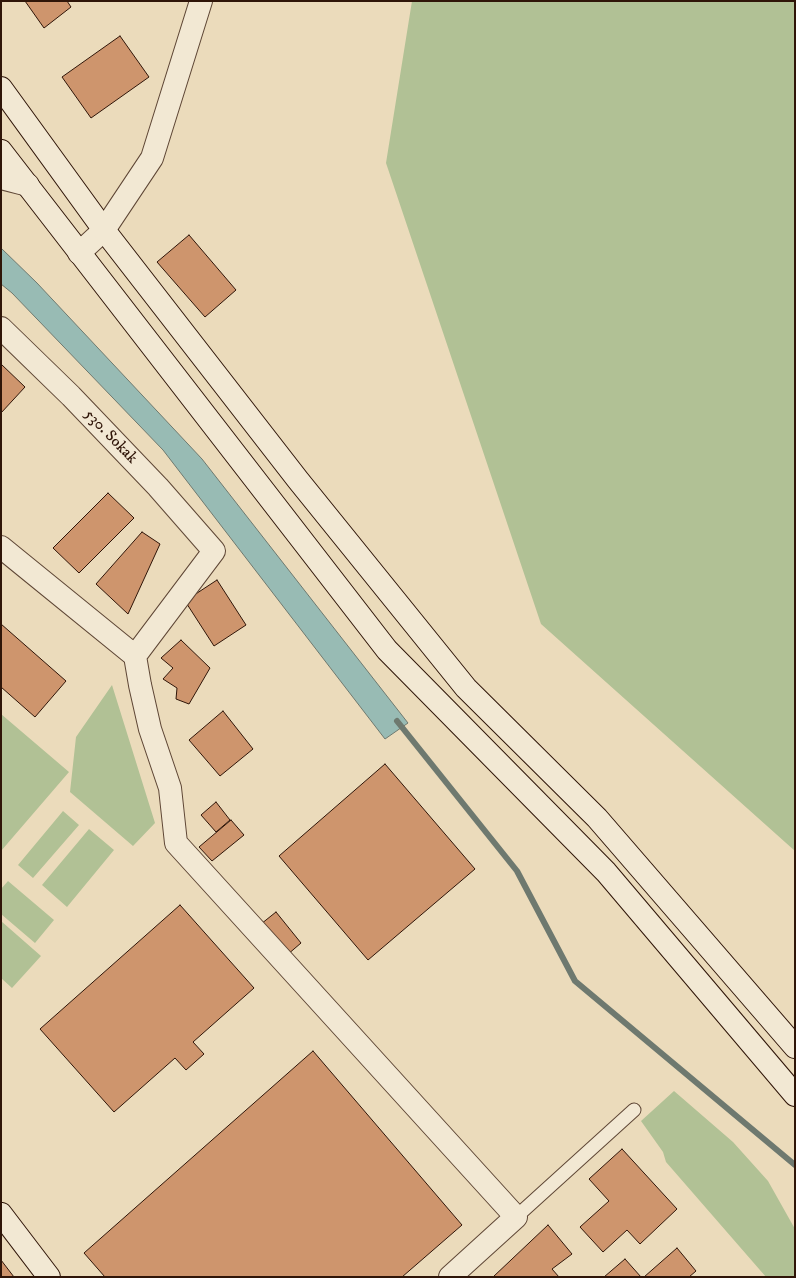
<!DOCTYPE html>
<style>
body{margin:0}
#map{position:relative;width:796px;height:1278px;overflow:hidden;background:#ebdbbb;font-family:"IM FELL DW Pica",serif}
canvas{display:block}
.frame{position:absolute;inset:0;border:2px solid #2f1508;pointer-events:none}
</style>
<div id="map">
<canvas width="796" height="1278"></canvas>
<div class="frame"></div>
</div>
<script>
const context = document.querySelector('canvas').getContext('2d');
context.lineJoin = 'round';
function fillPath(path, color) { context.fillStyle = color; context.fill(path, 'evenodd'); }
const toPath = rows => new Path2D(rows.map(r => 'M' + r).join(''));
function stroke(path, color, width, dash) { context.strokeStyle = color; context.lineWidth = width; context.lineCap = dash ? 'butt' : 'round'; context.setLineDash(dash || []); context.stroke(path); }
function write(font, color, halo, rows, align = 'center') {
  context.font = font + ' "IM FELL DW Pica",serif'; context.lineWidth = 3.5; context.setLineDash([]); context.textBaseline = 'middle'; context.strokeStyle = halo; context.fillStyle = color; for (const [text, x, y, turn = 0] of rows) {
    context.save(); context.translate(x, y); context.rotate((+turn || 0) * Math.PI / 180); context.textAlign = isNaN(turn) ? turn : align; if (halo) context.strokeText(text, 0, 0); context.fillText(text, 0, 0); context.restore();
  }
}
const green = toPath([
 [412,1,795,1,795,851,541,624,386,163],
 [112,685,155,823,133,846,70,792,76,737],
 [1,714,69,772,1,851],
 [63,811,79,825,33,878,18,865],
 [89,829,114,850,67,907,42,885],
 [8,881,54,920,35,943,1,914,1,889],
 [1,921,41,956,12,988,1,978],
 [674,1091,733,1142,768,1181,795,1229,795,1277,766,1277,666,1162,663,1152,641,1121]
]);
const water = toPath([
 [1,248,37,283,202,459,408,723,385,739,163,450,12,293,1,284,1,248]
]);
const stream = toPath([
 [397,721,517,871,575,981,795,1165]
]);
const building = toPath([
 [25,1,67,1,71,7,44,28,25,1],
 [120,36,149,77,91,118,62,77,120,36],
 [189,235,236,290,205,317,157,262,189,235],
 [1,364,25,387,1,413,1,364],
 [108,493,134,518,79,573,53,548,108,493],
 [142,532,160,544,128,614,96,584,142,532],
 [217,580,246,625,214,646,185,601,217,580],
 [1,624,66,681,35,717,1,687,1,624],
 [181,640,210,668,189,704,176,699,177,688,163,679,173,668,161,658,181,640],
 [223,711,253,749,220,776,189,740,223,711],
 [385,764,475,869,368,960,279,856,385,764],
 [216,802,230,820,216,832,201,815,216,802],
 [231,820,244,835,212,861,199,847,231,820],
 [180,905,254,988,193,1042,204,1054,186,1070,175,1058,114,1112,40,1029,180,905],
 [276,912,301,943,287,955,261,924,276,912],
 [313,1051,462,1225,402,1277,105,1277,84,1253,313,1051],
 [622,1149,677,1209,640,1244,627,1230,603,1252,580,1227,609,1201,589,1179,622,1149],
 [548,1225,572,1254,552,1269,559,1277,493,1277,548,1225],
 [677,1248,696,1271,689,1277,644,1277,677,1248],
 [625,1259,641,1277,604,1277,625,1259],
 [1,1260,14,1277,1,1277,1,1260]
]);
const lane = toPath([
 [516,1217,634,1110]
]);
const street = toPath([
 [1,178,28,185],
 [79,253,104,230,152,158,201,1],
 [1,328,71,396,158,487,214,551,135,656,140,685,150,729,170,788,176,843,516,1217,450,1277],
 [1,547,135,656]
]);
const secondary = toPath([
 [1,88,104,230,298,480,466,688,597,818,795,1047],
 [1,151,387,650,606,872,795,1095],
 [1,1214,49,1277]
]);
const streetNames = [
 ["530. Sokak",110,437,46]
];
fillPath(green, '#b1c195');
fillPath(water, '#98bbb4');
stroke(water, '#6e796f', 1);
stroke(stream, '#6e796f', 6);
fillPath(building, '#ce956d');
stroke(building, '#2f1508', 1);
stroke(lane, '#5e4635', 15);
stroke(street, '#5e4635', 24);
stroke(secondary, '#2f1508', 24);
stroke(lane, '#f2e8d3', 13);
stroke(street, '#f2e8d3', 22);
stroke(secondary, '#f2e8d3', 22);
write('16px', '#2f1508', '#f2e8d3', streetNames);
</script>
